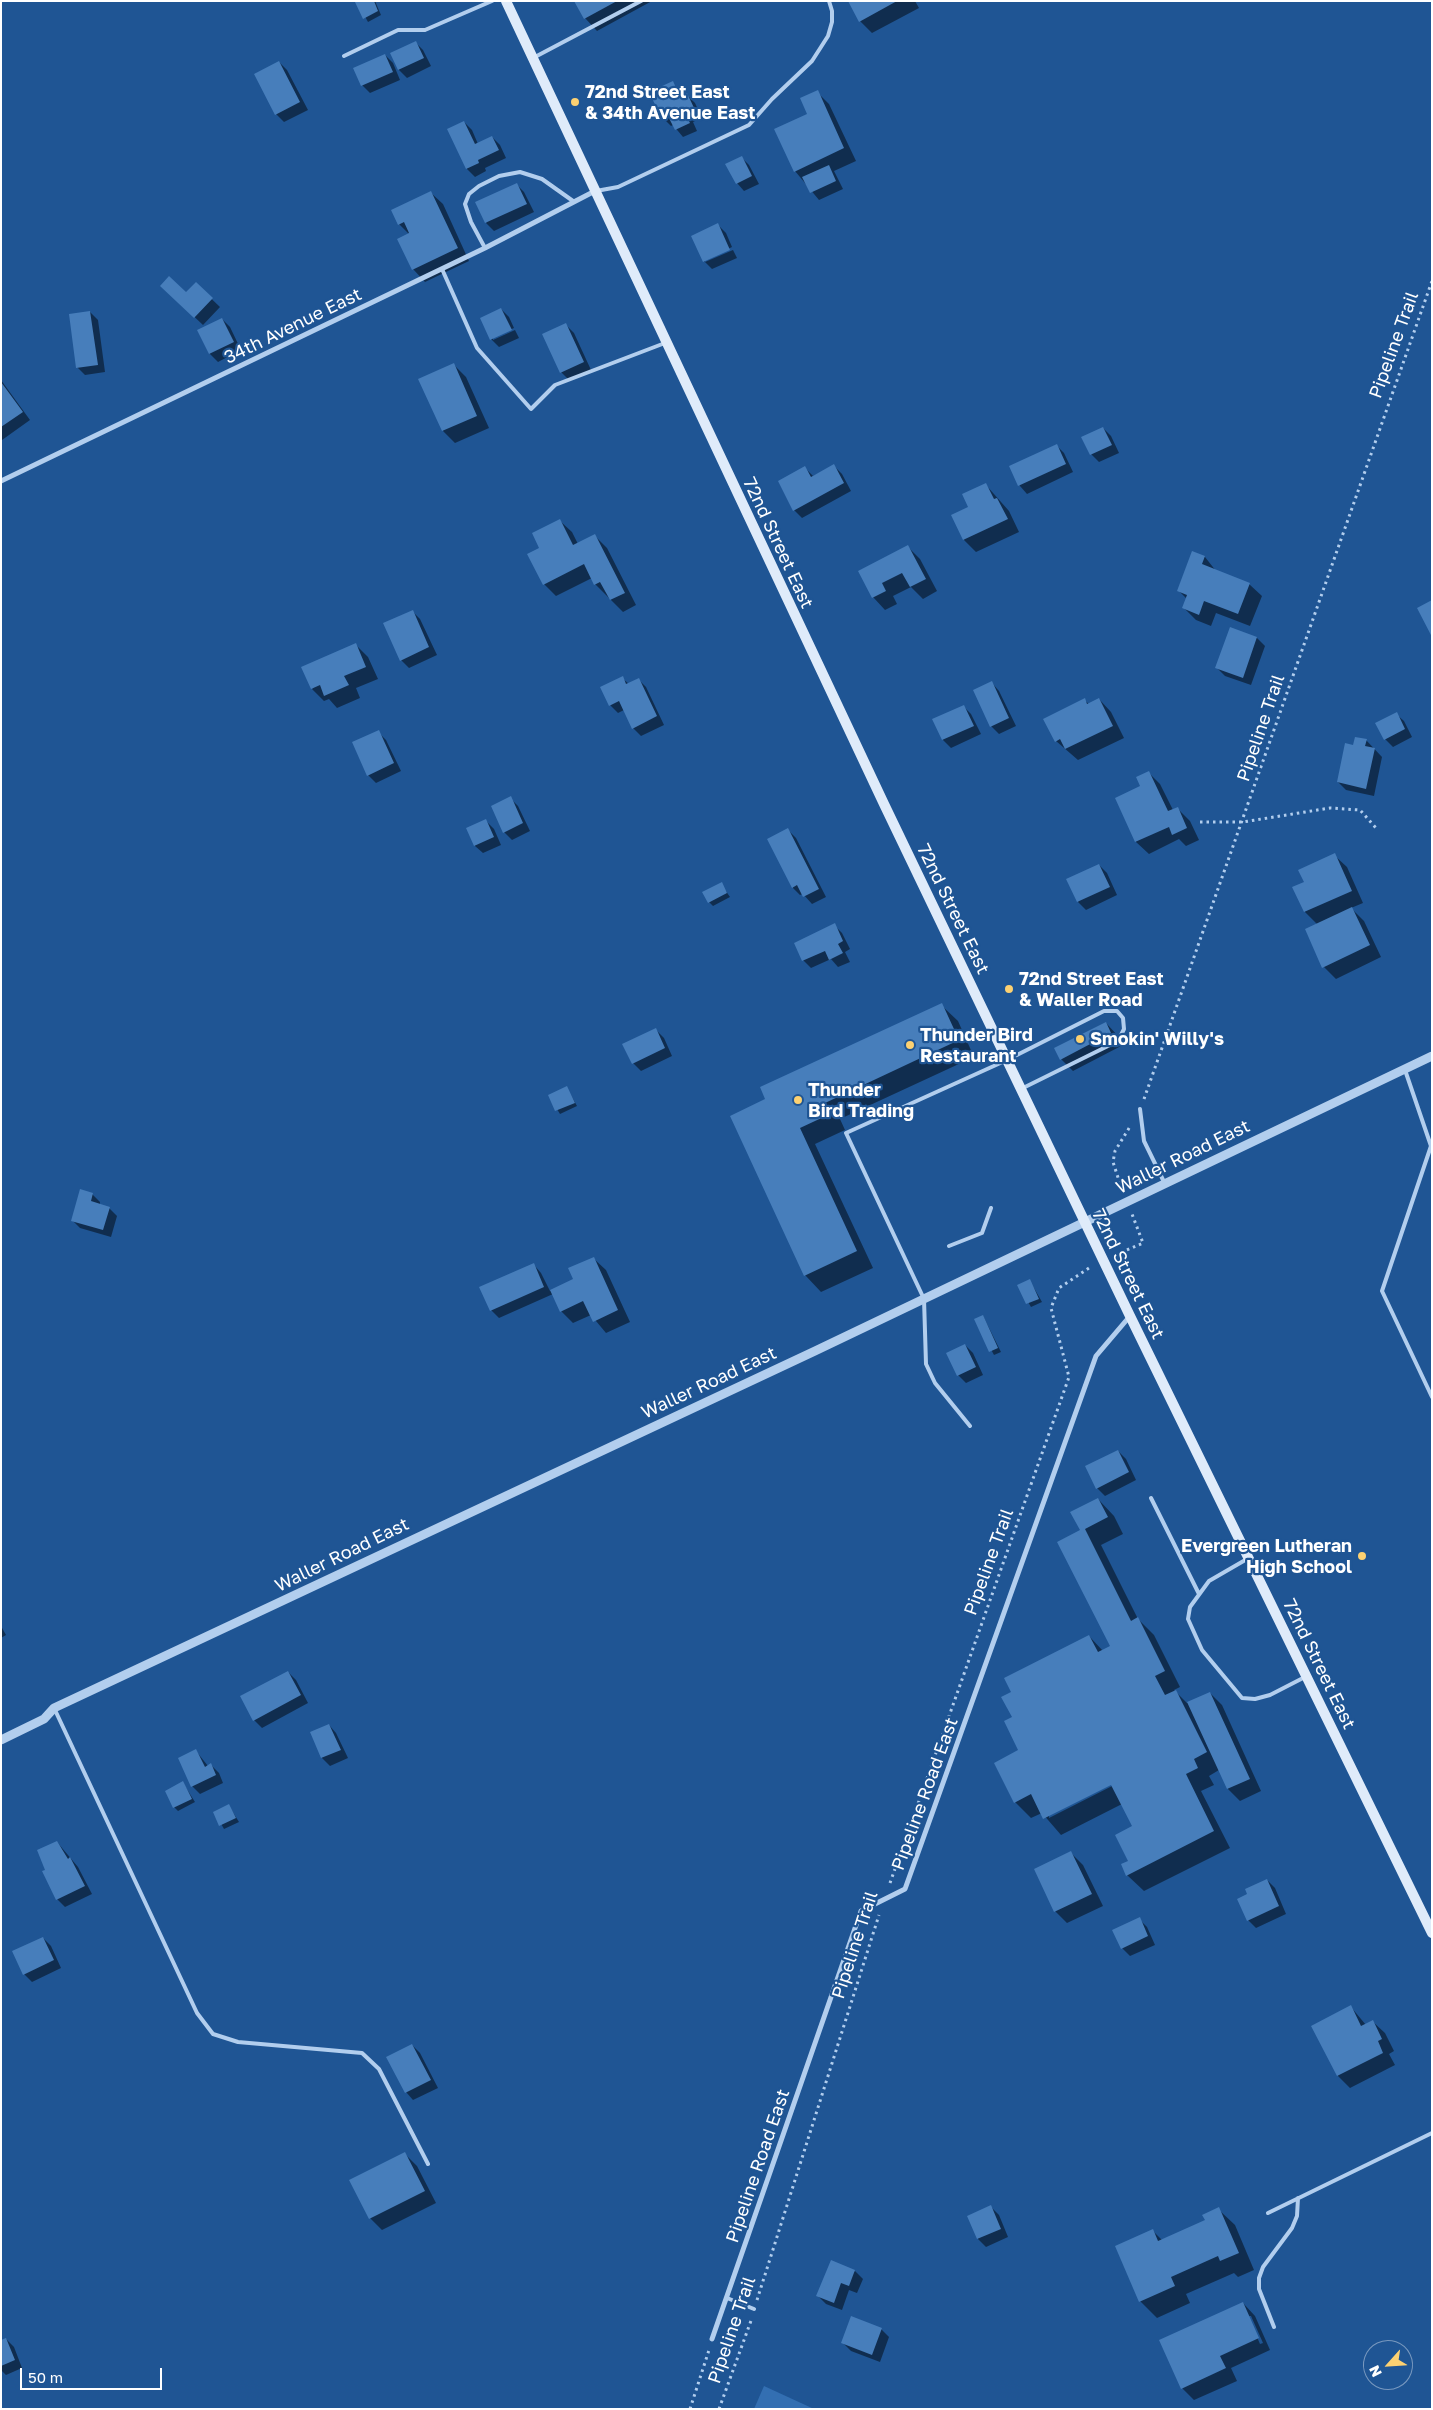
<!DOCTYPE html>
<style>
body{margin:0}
#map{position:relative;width:1433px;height:2410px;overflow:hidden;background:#1f5594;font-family:"Golos Text",sans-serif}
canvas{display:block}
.frame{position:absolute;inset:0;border:2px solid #fff;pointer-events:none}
.north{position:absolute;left:1363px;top:2340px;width:50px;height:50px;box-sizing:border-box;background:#1f5594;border:1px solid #7999bf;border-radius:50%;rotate:244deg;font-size:14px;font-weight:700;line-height:20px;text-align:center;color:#fff}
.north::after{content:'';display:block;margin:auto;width:18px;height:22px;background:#fcd172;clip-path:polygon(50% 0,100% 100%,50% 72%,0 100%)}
.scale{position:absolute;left:20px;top:2368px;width:142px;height:22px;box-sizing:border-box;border:2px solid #fff;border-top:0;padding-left:6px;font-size:15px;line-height:18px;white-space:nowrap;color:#fff;-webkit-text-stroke:4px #1f5594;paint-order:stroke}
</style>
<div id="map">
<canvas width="1433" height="2410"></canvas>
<div class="frame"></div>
<div class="north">N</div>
<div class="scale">50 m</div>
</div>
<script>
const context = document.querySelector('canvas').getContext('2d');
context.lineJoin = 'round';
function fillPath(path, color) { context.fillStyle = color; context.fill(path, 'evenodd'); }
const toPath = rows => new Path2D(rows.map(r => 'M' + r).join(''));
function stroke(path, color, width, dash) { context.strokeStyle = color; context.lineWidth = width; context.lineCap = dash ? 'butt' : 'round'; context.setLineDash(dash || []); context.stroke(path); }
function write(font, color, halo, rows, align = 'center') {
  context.font = font + ' "Golos Text",sans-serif'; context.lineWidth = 4.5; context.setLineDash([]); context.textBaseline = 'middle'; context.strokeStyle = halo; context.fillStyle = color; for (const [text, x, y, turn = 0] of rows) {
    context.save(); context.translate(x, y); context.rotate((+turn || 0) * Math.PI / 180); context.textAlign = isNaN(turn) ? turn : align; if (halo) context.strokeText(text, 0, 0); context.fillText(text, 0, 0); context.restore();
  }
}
const green = toPath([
 [764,2386,814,2409,754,2409]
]);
const shadow = toPath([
 [359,1,375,1,381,15,368,22,357,2],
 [576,1,652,1,597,31,585,18],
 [849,1,915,1,919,8,872,33,860,21],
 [415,42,423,50,431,66,407,78,399,70,392,54],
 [385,55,393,63,400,80,370,93,362,85],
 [279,62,287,70,308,110,284,122,276,114],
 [672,82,683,97,687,95,695,103,702,118,693,122,697,131,683,137,673,125,671,126,663,118],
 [817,92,829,104,856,161,834,171,843,189,819,200,795,171,809,114],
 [464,122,472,130,478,144,492,137,500,145,506,158,485,168,486,171,475,177,467,169,449,129],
 [741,157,749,165,759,184,744,191,737,183],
 [516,184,524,192,534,212,494,231,486,223],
 [430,192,443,204,469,261,425,282,413,269,409,234,399,224],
 [718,225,726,233,732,247,705,260,705,262,733,250,737,258,712,269,704,261],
 [196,284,220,307,203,325,169,293,186,294],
 [501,309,509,317,514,328,493,337,493,340,515,330,519,338,499,347,491,339],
 [90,312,98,320,105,372,85,375,77,367],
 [222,319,230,327,241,350,218,362,210,354,199,331],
 [566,325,574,333,591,370,569,380,561,372],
 [454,365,466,377,489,428,455,443,443,431],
 [1,380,30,420,2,440,1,439],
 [1103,428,1111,436,1119,453,1099,462,1091,454],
 [1056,445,1064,453,1073,472,1027,494,1020,486,1011,467],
 [834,466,842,474,851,491,802,518,794,510,805,468,813,476],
 [986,485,1009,511,1019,532,976,552,964,540,953,516,970,508],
 [559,520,572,532,578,544,595,536,607,548,636,605,623,612,595,584,592,578,556,596,544,584],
 [908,547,920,559,937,591,923,599,911,587,893,596,897,604,885,610,873,597,860,572],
 [1193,553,1205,557,1216,571,1249,584,1262,596,1250,626,1216,613,1211,626,1196,620,1184,608,1187,599,1178,590],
 [412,611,420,619,437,655,409,668,401,660],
 [1231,629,1257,638,1265,646,1251,685,1225,676,1217,668],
 [356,645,368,657,378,679,356,688,360,698,337,708,329,699,324,701,312,689],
 [622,678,629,684,638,679,646,687,664,725,641,736,633,728,624,710,618,713,610,705],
 [992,683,999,691,1016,726,999,734,991,726],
 [1099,699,1111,712,1124,738,1078,760,1056,741,1084,700,1089,704],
 [963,706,971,714,981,734,951,748,943,740,934,720],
 [1396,714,1404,721,1412,737,1393,747,1385,739],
 [378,732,386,740,401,771,376,783,368,775],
 [1366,740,1382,757,1374,796,1346,790,1338,782,1354,747],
 [1148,772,1160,784,1173,810,1177,808,1190,821,1199,840,1186,846,1179,839,1149,854,1136,842,1116,799,1142,787],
 [510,798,518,806,530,831,512,840,504,832],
 [486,821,494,829,501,845,483,853,475,846,468,829],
 [788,830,796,838,826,897,812,904,803,894,800,895,793,888],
 [1334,855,1347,867,1363,903,1351,908,1364,921,1381,957,1336,979,1324,967,1318,925,1305,912,1294,888,1306,882],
 [1099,865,1107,873,1117,895,1086,910,1078,902],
 [721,884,730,897,713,906,709,902],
 [834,925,842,933,850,949,845,952,850,962,838,967,831,959,811,968,803,960,795,943],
 [941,1005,958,1021,974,1057,840,1119,845,1130,815,1144,873,1268,821,1292,805,1275,767,1100],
 [1106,1023,1118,1036,1123,1045,1073,1071,1061,1059],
 [656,1030,664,1038,672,1056,641,1071,633,1063,624,1045],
 [567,1088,577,1106,560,1114,549,1096],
 [92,1194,100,1202,100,1205,109,1208,117,1216,111,1237,80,1228,72,1220],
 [593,1258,606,1270,630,1322,606,1333,591,1315,573,1323,561,1311,553,1294,499,1318,491,1310,534,1265,541,1273,550,1291,574,1280],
 [1030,1281,1042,1302,1031,1307,1019,1286],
 [983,1316,1001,1352,994,1355,975,1320],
 [965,1345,973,1353,983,1375,966,1383,958,1375],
 [1118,1451,1126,1459,1136,1480,1105,1496,1097,1488],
 [1098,1499,1114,1516,1123,1534,1101,1545,1138,1619,1154,1635,1180,1687,1174,1690,1187,1703,1210,1693,1222,1705,1261,1791,1240,1801,1228,1789,1219,1770,1209,1776,1214,1785,1201,1791,1230,1848,1144,1891,1127,1875,1134,1827,1122,1804,1061,1835,1042,1813,1031,1818,1015,1802,1020,1751,1013,1717,1012,1693,1089,1636,1103,1651,1112,1647,1082,1531],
 [1116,1781,1118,1783,1049,1818,1049,1815],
 [1,1626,6,1635,1,1638],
 [288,1672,296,1680,308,1703,262,1728,254,1720],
 [329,1725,336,1733,348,1758,330,1766,322,1758,311,1733],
 [196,1751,208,1766,211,1765,219,1773,223,1783,200,1794,192,1786],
 [183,1783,195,1802,178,1811,174,1807],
 [229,1806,239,1822,224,1829,215,1813],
 [57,1842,78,1867,92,1894,65,1907,57,1899,47,1870],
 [1071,1853,1083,1865,1103,1906,1067,1923,1055,1911],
 [1267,1880,1275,1888,1286,1914,1256,1928,1248,1920,1248,1895],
 [1139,1919,1147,1927,1155,1945,1130,1956,1122,1948],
 [43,1938,51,1946,61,1968,32,1982,24,1974],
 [1351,2007,1366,2025,1372,2021,1385,2033,1394,2051,1389,2054,1395,2065,1350,2088,1338,2076,1313,2026],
 [412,2045,420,2053,438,2088,413,2100,406,2092],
 [405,2154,417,2166,436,2203,382,2230,370,2218],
 [991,2207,999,2215,1008,2237,986,2247,978,2239,969,2217],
 [1218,2209,1235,2225,1254,2270,1238,2277,1234,2273,1186,2294,1190,2303,1157,2318,1140,2301,1153,2231,1162,2240,1206,2221],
 [855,2271,863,2279,857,2293,849,2290,842,2310,826,2304,818,2296],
 [1243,2303,1255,2316,1270,2350,1231,2368,1237,2381,1194,2400,1182,2388],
 [1248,2316,1251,2316,1263,2343,1260,2344],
 [881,2329,889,2337,880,2362,851,2351,843,2343],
 [6,2339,14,2347,22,2368,6,2375,1,2370,1,2341],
 [1403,2365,1410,2377,1408,2378,1403,2377],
 [1387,2380,1397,2380,1391,2385]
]);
const building = toPath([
 [374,1,378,11,363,19,355,2],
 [574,1,617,1,584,19],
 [848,1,897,1,859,22],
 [416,41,424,58,398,70,390,53],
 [385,54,393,72,361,86,353,68],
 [279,61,300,102,275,115,254,74],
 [673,81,680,97,687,93,695,110,685,114,690,123,675,130,668,116,662,119,649,92],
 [818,90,844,148,794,172,774,129,807,114,800,98],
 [464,121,475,144,492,136,499,150,478,160,479,163,466,169,447,129],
 [742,156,752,176,736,184,725,164],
 [829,165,836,181,810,193,802,177],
 [517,183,527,204,485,223,475,202],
 [431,191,458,248,412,270,397,239,409,233,404,222,398,225,391,210],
 [718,223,730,250,703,262,691,236],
 [169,276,186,292,196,282,213,298,194,318,160,286],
 [501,308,512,330,490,340,480,318],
 [90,311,98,365,76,368,69,314],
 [222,318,234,342,209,354,197,330],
 [566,323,584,362,560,373,542,334],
 [454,363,477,416,442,431,418,379],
 [1,382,23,412,1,427],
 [1103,427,1112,445,1090,455,1081,437],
 [1057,444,1066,464,1018,486,1009,466],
 [834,464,844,483,793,511,778,481,805,466,811,477],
 [986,483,994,499,997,498,1008,519,963,540,951,515,968,507,962,494],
 [560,519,573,545,595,534,625,593,610,600,600,582,594,585,584,564,543,585,527,554,539,548,532,533],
 [908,545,926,579,910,587,902,573,882,583,886,591,872,598,858,571],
 [1192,551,1205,556,1202,564,1250,583,1238,614,1204,601,1199,615,1182,608,1187,595,1177,591],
 [1432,600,1432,637,1417,608],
 [413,610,429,647,400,661,383,623],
 [1230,627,1257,637,1243,678,1215,668],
 [356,643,366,667,344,676,349,685,324,696,320,685,311,689,301,667],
 [623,676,626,684,639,678,657,716,632,729,619,701,609,706,600,687],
 [992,681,1009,718,990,727,973,690],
 [1085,698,1087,704,1099,698,1113,726,1065,749,1060,739,1055,742,1043,719],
 [964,705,974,726,942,740,932,719],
 [1397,712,1405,729,1384,740,1375,723],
 [379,730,394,763,367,776,352,742],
 [1355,737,1367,739,1365,746,1375,748,1366,789,1337,782,1345,743,1353,745],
 [1149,771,1168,811,1178,807,1187,828,1172,835,1169,827,1135,842,1115,798,1140,786,1136,777],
 [511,796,523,823,503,833,491,806],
 [486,819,494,837,474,846,466,828],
 [788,828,819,889,803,897,797,885,792,888,767,839],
 [1335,853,1352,891,1304,912,1292,887,1304,882,1298,870],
 [1099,864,1110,887,1077,902,1066,879],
 [722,882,727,893,708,903,702,892],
 [1352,907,1370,945,1322,968,1305,929],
 [835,923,843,941,838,944,843,953,829,960,825,951,802,961,794,943],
 [942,1003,959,1040,825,1103,830,1114,800,1128,857,1251,804,1276,730,1116,765,1099,760,1087],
 [1106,1022,1111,1033,1060,1060,1054,1048],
 [656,1028,665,1048,632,1064,622,1044],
 [567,1086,575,1103,555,1111,548,1095],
 [80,1189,93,1193,91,1201,110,1207,103,1230,71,1221],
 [594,1257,618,1310,593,1322,583,1301,560,1312,550,1290,573,1279,568,1268],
 [534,1263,544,1287,490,1311,479,1287],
 [1030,1279,1039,1299,1026,1304,1017,1285],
 [983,1315,998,1348,989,1352,974,1319],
 [965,1344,976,1367,957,1376,946,1353],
 [1118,1450,1129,1472,1096,1489,1085,1466],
 [1098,1498,1108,1517,1085,1529,1131,1621,1138,1617,1165,1671,1155,1676,1165,1695,1176,1690,1207,1752,1194,1759,1198,1768,1186,1774,1214,1831,1126,1876,1121,1864,1128,1861,1115,1835,1132,1826,1111,1785,1043,1819,1031,1794,1014,1803,994,1763,1018,1750,1004,1721,1012,1717,1001,1697,1011,1692,1004,1678,1089,1635,1098,1652,1110,1646,1057,1542,1080,1530,1070,1512],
 [288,1671,301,1695,253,1721,240,1696],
 [1210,1692,1250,1779,1227,1789,1187,1702],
 [329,1724,341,1750,321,1758,310,1732],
 [196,1749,205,1767,211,1763,216,1775,191,1787,178,1758],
 [183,1781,192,1799,173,1808,165,1791],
 [229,1804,236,1818,219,1826,213,1812],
 [57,1841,68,1859,70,1857,85,1886,56,1900,42,1871,45,1870,37,1850],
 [1071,1851,1092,1894,1054,1912,1034,1869],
 [1267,1879,1279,1906,1247,1921,1237,1899,1247,1894,1245,1889],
 [1140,1917,1148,1936,1121,1949,1112,1930],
 [43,1937,54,1960,23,1975,12,1951],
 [1351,2005,1361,2026,1373,2020,1382,2039,1378,2041,1383,2053,1337,2076,1311,2026],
 [412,2044,431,2080,405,2093,386,2057],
 [405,2152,425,2191,369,2219,349,2180],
 [991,2205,1001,2229,977,2239,967,2216],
 [1219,2207,1239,2253,1220,2261,1218,2256,1171,2277,1175,2286,1139,2302,1115,2246,1153,2229,1158,2241,1205,2220,1202,2215],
 [831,2260,855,2270,849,2286,841,2283,834,2303,816,2296],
 [1243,2302,1259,2338,1220,2356,1226,2368,1181,2389,1159,2340],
 [851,2316,882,2328,872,2355,841,2343],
 [6,2338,15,2360,1,2366,1,2340],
 [1403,2365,1407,2374,1403,2376]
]);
const path = toPath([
 [1200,822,1243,822,1330,808,1360,810,1376,828],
 [1144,1099,1432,281],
 [1122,1190,1113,1162,1115,1151,1131,1125],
 [1115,1255,1143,1243,1132,1214],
 [890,1883,1069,1377,1051,1308,1059,1288,1092,1266],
 [757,2300,879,1915],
 [690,2409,709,2350],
 [719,2409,752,2318]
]);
const service = toPath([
 [344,56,398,30,425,30,492,1],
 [533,58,641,1],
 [596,191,618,187,749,125,772,99,812,61,821,47,828,36,832,22,832,11,829,1],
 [485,248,471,222,465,204,469,194,479,186,499,176,520,172,542,179,573,201],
 [442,269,477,348,531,409,555,385,665,343],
 [1405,1070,1431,1146,1382,1291,1432,1397],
 [1140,1109,1144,1141,1165,1184],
 [949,1246,982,1233,991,1208],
 [970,1426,935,1383,926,1364,924,1299,846,1133,1007,1060,1104,1011,1117,1011,1123,1018,1124,1029,1118,1041,1023,1088],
 [1151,1498,1199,1594],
 [1247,1559,1209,1581,1190,1607,1188,1619,1202,1650,1242,1698,1255,1699,1270,1695,1305,1677],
 [55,1710,197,2013,213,2034,238,2042,362,2053,379,2069,428,2164],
 [1268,2213,1432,2133],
 [727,2298,754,2309],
 [1274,2327,1259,2289,1259,2278,1263,2267,1292,2228,1297,2216,1298,2198]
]);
const minor = toPath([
 [1,481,485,248,595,191],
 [712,2339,861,1911,905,1889,1096,1356,1130,1316]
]);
const tertiary = toPath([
 [1,1740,44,1719,54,1708,815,1351,1432,1056]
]);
const secondary = toPath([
 [506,1,884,804,1130,1316,1432,1933]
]);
const markers = [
 [575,102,5,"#fcd172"],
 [1009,989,5,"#fcd172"],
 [1080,1039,5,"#fcd172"],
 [910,1045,5,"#fcd172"],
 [798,1100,5,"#fcd172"],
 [1362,1556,5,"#fcd172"]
];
const poiNames = [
 ["72nd Street East",585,92],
 ["& 34th Avenue East",585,113],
 ["72nd Street East",1019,979],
 ["& Waller Road",1019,1000],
 ["Thunder Bird",920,1035],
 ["Restaurant",920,1056],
 ["Smokin' Willy's",1090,1039],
 ["Thunder",808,1090],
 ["Bird Trading",808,1111],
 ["Evergreen Lutheran",1352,1546,"right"],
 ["High School",1352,1567,"right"]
];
const streetNames = [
 ["34th Avenue East",293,326,-26],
 ["Pipeline Trail",1394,345,-70],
 ["72nd Street East",778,543,65],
 ["Pipeline Trail",1261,728,-71],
 ["72nd Street East",953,909,64],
 ["Waller Road East",1183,1157,-26],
 ["72nd Street East",1128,1274,64],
 ["Waller Road East",709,1383,-25],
 ["Waller Road East",342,1555,-26],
 ["Pipeline Trail",989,1562,-70],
 ["72nd Street East",1319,1664,64],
 ["Pipeline Road East",925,1794,-70],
 ["Pipeline Trail",855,1945,-72],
 ["Pipeline Road East",758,2166,-71],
 ["Pipeline Trail",732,2330,-71]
];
fillPath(green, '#336fb2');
fillPath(shadow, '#0007');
fillPath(building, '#477ebb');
stroke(path, '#b2ceee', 3, [2.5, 4]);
stroke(service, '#b2ceee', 4);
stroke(minor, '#b2ceee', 5);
stroke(tertiary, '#b2ceee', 9);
stroke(secondary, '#dfebfa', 10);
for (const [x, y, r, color] of markers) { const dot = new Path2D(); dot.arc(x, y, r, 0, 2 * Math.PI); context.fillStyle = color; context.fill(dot); stroke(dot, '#1f5594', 2); }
write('bold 18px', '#fff', '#1f5594', poiNames, 'left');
write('18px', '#fff', '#1f5594', streetNames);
</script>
